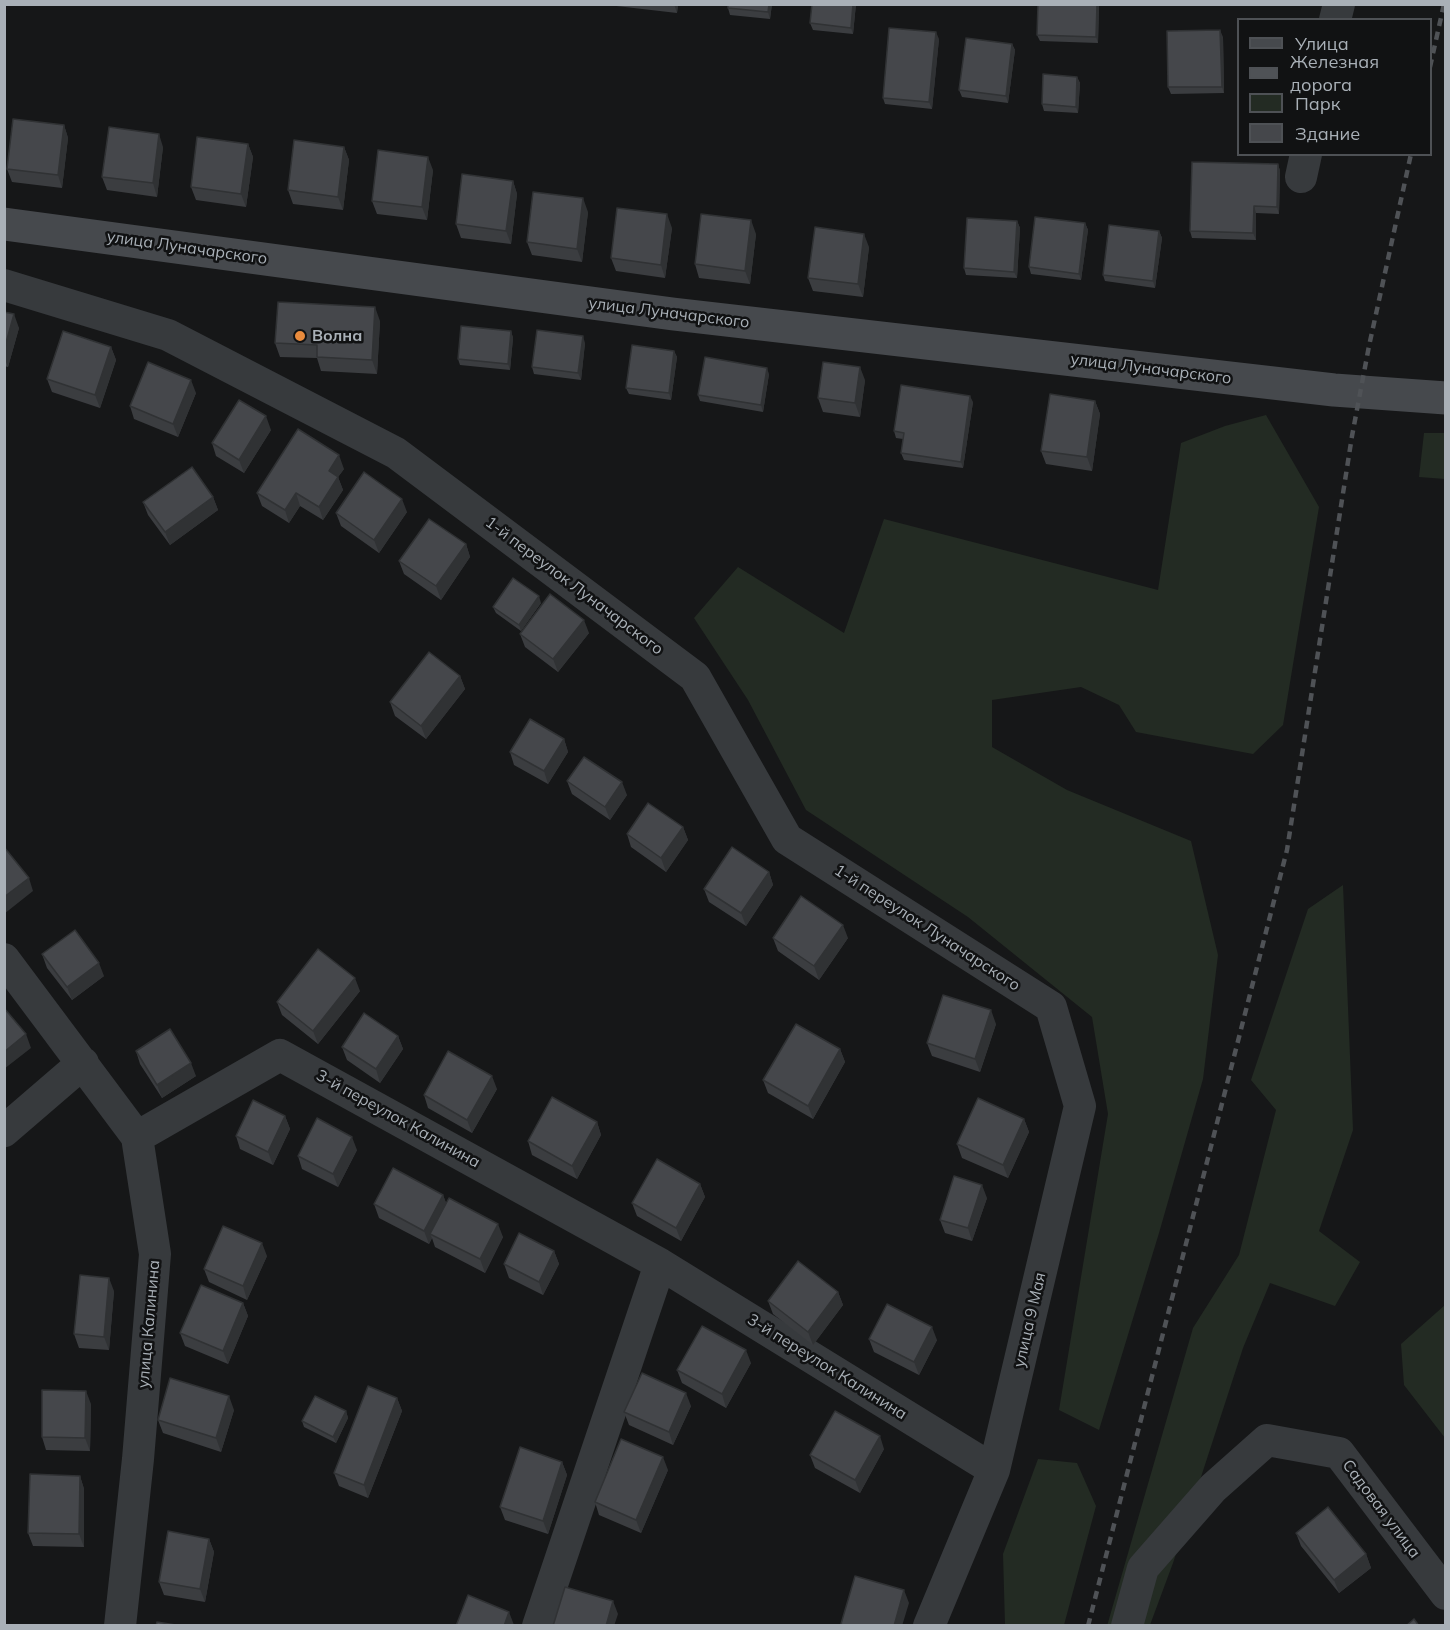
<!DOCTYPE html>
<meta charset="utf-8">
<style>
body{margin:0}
#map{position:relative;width:1450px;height:1630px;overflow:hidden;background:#161718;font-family:Mulish,sans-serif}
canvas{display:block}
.frame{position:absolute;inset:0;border:6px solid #a9b0b7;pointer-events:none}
.legend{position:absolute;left:1237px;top:18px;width:195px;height:138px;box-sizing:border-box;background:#111213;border:2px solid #4e5155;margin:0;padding:8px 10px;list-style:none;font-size:18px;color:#a9b0b7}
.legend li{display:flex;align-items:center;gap:12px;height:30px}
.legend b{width:30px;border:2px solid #4e5155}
</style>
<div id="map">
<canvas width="1450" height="1630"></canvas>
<div class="frame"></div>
<ul class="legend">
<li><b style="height:8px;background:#46494d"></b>Улица</li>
<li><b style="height:8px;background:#4f5256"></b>Железная дорога</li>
<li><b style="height:16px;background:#232b23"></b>Парк</li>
<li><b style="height:16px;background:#45474b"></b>Здание</li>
</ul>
</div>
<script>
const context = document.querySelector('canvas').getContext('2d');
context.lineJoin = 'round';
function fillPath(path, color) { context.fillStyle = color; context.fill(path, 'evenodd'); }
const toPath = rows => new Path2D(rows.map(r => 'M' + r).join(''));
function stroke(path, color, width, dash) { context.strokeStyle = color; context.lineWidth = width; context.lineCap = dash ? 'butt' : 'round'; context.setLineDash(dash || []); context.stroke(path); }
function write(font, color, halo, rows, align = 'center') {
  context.font = font + ' Mulish,sans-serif'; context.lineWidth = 5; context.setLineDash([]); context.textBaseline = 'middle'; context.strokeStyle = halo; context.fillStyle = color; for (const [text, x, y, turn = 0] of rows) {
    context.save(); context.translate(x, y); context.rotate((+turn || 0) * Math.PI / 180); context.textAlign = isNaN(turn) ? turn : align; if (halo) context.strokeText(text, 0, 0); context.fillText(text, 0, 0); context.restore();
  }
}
const green = toPath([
 [1266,415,1319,507,1283,725,1253,754,1136,732,1119,705,1081,687,992,700,992,747,1067,790,1191,841,1218,955,1203,1079,1159,1233,1099,1430,1059,1410,1108,1114,1092,1017,968,917,806,810,748,700,694,618,738,567,844,633,884,519,1158,590,1181,443,1225,426],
 [1424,433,1445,433,1445,479,1419,477],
 [1343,885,1353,1130,1319,1231,1360,1262,1335,1306,1270,1283,1243,1348,1173,1563,1150,1625,1107,1626,1193,1328,1239,1255,1276,1110,1251,1080,1308,909],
 [1445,1305,1445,1438,1404,1385,1401,1344],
 [1038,1459,1077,1463,1096,1506,1064,1625,1005,1625,1003,1554]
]);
const street = toPath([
 [1335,20,1339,4],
 [1301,177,1306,154],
 [4,285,168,335,396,453,695,677,787,839,1051,1007,1080,1106,994,1470,929,1626],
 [4,959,137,1137,155,1254,138,1459,120,1626],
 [4,1131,83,1063],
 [137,1137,280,1055,660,1264],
 [538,1626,660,1264,994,1470],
 [1127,1626,1143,1568,1213,1488,1267,1440,1339,1453,1446,1594]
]);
const secondary = toPath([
 [4,224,673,314,1334,390,1446,398]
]);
const rail = toPath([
 [1430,67,1444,4],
 [1088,1626,1287,850,1352,436,1369,346,1411,154]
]);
const wall = toPath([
 [599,4,678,4,677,13],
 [728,4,772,4,770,19,730,15,728,8],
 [856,4,853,34,813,30,810,23],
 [1038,4,1099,4,1098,43,1040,41,1037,35],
 [1223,37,1224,93,1171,94,1168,87],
 [939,39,932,109,885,104,883,98],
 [1012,44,1015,50,1008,103,962,97,959,90],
 [1077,77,1080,83,1078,113,1044,111,1042,104],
 [64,125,68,138,62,188,12,182,7,169],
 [248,144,253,157,246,207,196,200,191,187],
 [163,147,157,197,107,190,102,177],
 [344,147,349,160,343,210,293,204,288,190],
 [1278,164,1280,171,1279,214,1256,213,1256,240,1192,238,1190,231],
 [433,170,427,220,377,214,372,201],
 [513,181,517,194,511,244,461,238,456,224],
 [588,212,582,262,532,255,527,242],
 [1017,221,1020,228,1017,278,966,275,964,268],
 [1085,223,1088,230,1081,280,1031,274,1029,267],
 [672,228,665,278,616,271,611,258],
 [1159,231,1162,238,1155,288,1105,281,1103,275],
 [756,234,750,284,699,278,695,264],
 [869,247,863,297,813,291,808,278],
 [4,312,19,328,8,367,4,366],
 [380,321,377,374,321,371,317,358,280,357,275,343],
 [511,331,513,338,510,370,460,365,458,359],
 [585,343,581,380,534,374,532,367],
 [111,347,116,360,100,408,52,392,47,379],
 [674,351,677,357,671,400,629,394,626,388],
 [769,374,763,412,700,401,698,395],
 [865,380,860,417,823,412,818,398],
 [196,393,178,437,134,419,130,406],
 [1095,401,1100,414,1092,471,1046,464,1041,451],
 [973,402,963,468,904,460,901,453,903,439,896,438,894,431],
 [271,430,244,473,216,456,212,443],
 [344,469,338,477,343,490,323,520,300,506,289,523,262,506,257,493],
 [213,497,218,510,170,545,148,515,143,502],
 [407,512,379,553,341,526,336,513],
 [466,544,470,557,441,600,404,574,399,561],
 [541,603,521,631,496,613,493,607],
 [589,633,558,672,525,647,520,634],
 [460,676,465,689,426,739,395,716,390,702],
 [564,739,568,752,548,784,514,765,510,752],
 [567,781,627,795,610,820,572,794],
 [683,827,688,840,666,872,631,847,627,834],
 [769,872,773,885,746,926,709,902,704,889],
 [773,938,848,938,819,980,778,951],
 [42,954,104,976,72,1000,47,968],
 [360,991,318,1044,282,1015,277,1002],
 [996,1024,980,1072,932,1056,927,1043],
 [398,1036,403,1049,380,1083,347,1060,342,1047],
 [840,1049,845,1062,813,1119,768,1093,763,1080],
 [136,1051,196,1076,162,1098,140,1064],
 [497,1089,472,1133,428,1108,424,1095],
 [285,1116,290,1129,273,1165,240,1149,236,1136],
 [1024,1119,1029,1132,1008,1178,962,1158,957,1144],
 [597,1122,601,1135,577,1179,532,1155,528,1141],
 [357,1150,338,1187,302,1169,298,1156],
 [700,1184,705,1197,681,1241,637,1216,632,1203],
 [443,1195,446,1203,503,1237,485,1273,435,1247,432,1238,429,1244,379,1218,374,1204],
 [987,1198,972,1241,945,1233,940,1220],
 [554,1251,559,1264,543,1295,509,1278,504,1264],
 [267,1256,247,1300,209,1282,204,1269],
 [114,1291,109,1350,79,1348,74,1334],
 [838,1292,843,1305,813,1345,773,1314,768,1301],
 [243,1303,248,1316,228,1364,185,1346,180,1333],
 [869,1339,937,1340,919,1375,874,1352],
 [751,1363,726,1408,682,1383,677,1370],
 [397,1398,402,1411,368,1498,339,1486,334,1473],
 [91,1404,90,1451,46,1450,42,1437],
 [691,1406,673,1445,629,1425,624,1412],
 [234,1410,221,1452,163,1433,158,1420],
 [346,1411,348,1418,336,1443,304,1427,302,1421],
 [884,1449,860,1493,815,1468,810,1455],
 [562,1462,567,1475,548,1534,505,1520,500,1507],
 [668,1470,641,1533,599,1515,595,1502],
 [80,1476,84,1489,84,1547,33,1546,28,1533],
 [1296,1533,1366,1554,1371,1568,1339,1593,1301,1546],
 [209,1539,214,1552,205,1602,164,1595,159,1582]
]);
const shadedWall = toPath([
 [674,4,678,4,677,13],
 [769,4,772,4,770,19,768,12],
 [853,4,856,4,853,34,851,28],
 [1097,4,1099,4,1098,43,1096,37],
 [1220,30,1223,37,1224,93,1222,87],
 [936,32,939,39,932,109,929,102],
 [1012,44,1015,50,1008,103,1006,96],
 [1077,77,1080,83,1078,113,1076,107],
 [64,125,68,138,62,188,58,175],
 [159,134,163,147,157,197,153,183],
 [248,144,253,157,246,207,241,194],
 [344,147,349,160,343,210,338,197],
 [428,157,433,170,427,220,422,207],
 [1278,164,1280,171,1279,214,1277,207],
 [513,181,517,194,511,244,506,231],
 [583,198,588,212,582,262,577,249],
 [1254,206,1256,213,1256,240,1253,233],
 [667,214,672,228,665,278,661,265],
 [751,220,756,234,750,284,745,271],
 [1017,221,1020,228,1017,278,1014,272],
 [1085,223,1088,230,1081,280,1079,274],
 [1159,231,1162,238,1155,288,1153,281],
 [864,234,869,247,863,297,858,284],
 [375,307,380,321,377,374,372,360],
 [14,314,19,328,8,367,4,357,4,350],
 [511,331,513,338,510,370,508,364],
 [583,336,585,343,581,380,578,373],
 [111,347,116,360,100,408,95,395],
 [674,351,677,357,671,400,669,393],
 [860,367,865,380,860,417,855,403],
 [767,368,769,374,763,412,761,405],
 [191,380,196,393,178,437,173,424],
 [970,396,973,402,963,468,961,462],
 [1095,401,1100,414,1092,471,1087,457],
 [266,416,271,430,244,473,239,460],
 [339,455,344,469,338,477,343,490,323,520,319,507,329,471],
 [296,493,300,506,289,523,285,510],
 [213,497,218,510,170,545,165,532],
 [402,499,407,512,379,553,374,540],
 [466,544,470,557,441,600,436,586],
 [539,596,541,603,521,631,519,625],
 [584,620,589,633,558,672,553,659],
 [460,676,465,689,426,739,421,726],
 [564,739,568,752,548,784,544,771],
 [622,782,627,795,610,820,605,807],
 [683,827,688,840,666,872,661,858],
 [769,872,773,885,746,926,741,913],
 [29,878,33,891,4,914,4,897],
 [843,925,848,938,819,980,814,966],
 [99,963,104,976,72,1000,67,987],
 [355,978,360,991,318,1044,313,1031],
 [991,1010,996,1024,980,1072,975,1059],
 [26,1034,31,1048,4,1069,4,1052],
 [398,1036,403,1049,380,1083,376,1069],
 [840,1049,845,1062,813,1119,808,1106],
 [191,1063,196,1076,162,1098,157,1085],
 [492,1076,497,1089,472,1133,467,1120],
 [285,1116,290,1129,273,1165,268,1152],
 [1024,1119,1029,1132,1008,1178,1003,1165],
 [597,1122,601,1135,577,1179,572,1166],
 [352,1137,357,1150,338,1187,333,1174],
 [700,1184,705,1197,681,1241,676,1228],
 [982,1185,987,1198,972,1241,968,1228],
 [443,1195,448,1208,430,1234,432,1238,429,1244,424,1231],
 [498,1224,503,1237,485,1273,480,1259],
 [262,1243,267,1256,247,1300,243,1286],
 [554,1251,559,1264,543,1295,539,1282],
 [109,1278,114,1291,109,1350,104,1337],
 [838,1292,843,1305,813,1345,808,1332],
 [243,1303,248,1316,228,1364,223,1351],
 [932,1327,937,1340,919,1375,914,1362],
 [746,1350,751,1363,726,1408,722,1394],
 [86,1391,91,1404,90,1451,85,1438],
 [686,1393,691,1406,673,1445,669,1432],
 [229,1396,234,1410,221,1452,216,1438],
 [397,1398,402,1411,368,1498,364,1485],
 [346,1411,348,1418,336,1443,333,1437],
 [880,1436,884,1449,860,1493,855,1480],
 [663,1457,668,1470,641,1533,636,1520],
 [562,1462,567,1475,548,1534,543,1521],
 [80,1476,84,1489,84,1547,79,1534],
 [209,1539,214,1552,205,1602,200,1589],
 [1366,1554,1371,1568,1339,1593,1334,1580],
 [904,1590,909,1603,902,1626,894,1626],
 [613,1601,618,1614,614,1626,606,1626],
 [509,1612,514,1625,504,1626]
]);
const building = toPath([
 [728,4,769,4,768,12,728,8,728,4],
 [812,4,853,4,851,28,810,23,812,4],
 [1038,4,1097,4,1096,37,1037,35,1038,4],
 [889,28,936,32,929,102,883,98,889,28],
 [1220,30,1222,87,1168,87,1167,31,1220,30],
 [966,38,1012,44,1006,96,959,90,966,38],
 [1043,74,1077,77,1076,107,1042,104,1043,74],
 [13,119,64,125,58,175,7,169,13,119],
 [109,127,159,134,153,183,102,177,109,127],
 [197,137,248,144,241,194,191,187,197,137],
 [294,140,344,147,338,197,288,190,294,140],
 [378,150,428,157,422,207,372,201,378,150],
 [1192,162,1278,164,1277,207,1254,206,1253,233,1190,231,1192,162],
 [462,174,513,181,506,231,456,224,462,174],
 [533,192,583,198,577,249,527,242,533,192],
 [617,208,667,214,661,265,611,258,617,208],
 [701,214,751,220,745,271,695,264,701,214],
 [1035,217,1085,223,1079,274,1029,267,1035,217],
 [967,218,1017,221,1014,272,964,268,967,218],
 [1109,225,1159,231,1153,281,1103,275,1109,225],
 [815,227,864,234,858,284,808,278,815,227],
 [278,302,375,307,372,360,317,357,317,345,275,343,278,302],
 [4,312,14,314,4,350,4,312],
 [461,326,511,331,508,364,458,359,461,326],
 [537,330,583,336,578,373,532,367,537,330],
 [63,331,111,347,95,395,47,379,63,331],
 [632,345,674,351,669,393,626,388,632,345],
 [705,357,767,368,761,405,698,395,705,357],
 [148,362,191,380,173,424,130,406,148,362],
 [823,362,860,367,855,403,818,398,823,362],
 [901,385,970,396,961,462,901,453,904,433,894,431,901,385],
 [1050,394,1095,401,1087,457,1041,451,1050,394],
 [239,400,266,416,239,460,212,443,239,400],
 [298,429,339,455,329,471,338,477,319,507,296,493,285,510,257,493,298,429],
 [192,467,213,497,165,532,143,502,192,467],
 [364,472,402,499,374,540,336,513,364,472],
 [429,519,466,544,436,586,399,561,429,519],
 [513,578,539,596,519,625,493,607,513,578],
 [550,594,584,620,553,659,520,634,550,594],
 [429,652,460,676,421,726,390,702,429,652],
 [530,719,564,739,544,771,510,752,530,719],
 [584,757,622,782,605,807,567,781,584,757],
 [648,803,683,827,661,858,627,834,648,803],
 [4,847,29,878,4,897,4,847],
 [732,847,769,872,741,913,704,889,732,847],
 [801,896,843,925,814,966,773,938,801,896],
 [75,930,99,963,67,987,42,954,75,930],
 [318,949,355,978,313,1031,277,1002,318,949],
 [943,995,991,1010,975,1059,927,1043,943,995],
 [4,1008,26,1034,4,1052,4,1008],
 [364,1013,398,1036,376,1069,342,1047,364,1013],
 [796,1024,840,1049,808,1106,763,1080,796,1024],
 [170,1029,191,1063,157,1085,136,1051,170,1029],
 [448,1051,492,1076,467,1120,424,1095,448,1051],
 [552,1097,597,1122,572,1166,528,1141,552,1097],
 [978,1098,1024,1119,1003,1165,957,1144,978,1098],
 [253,1100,285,1116,268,1152,236,1136,253,1100],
 [317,1118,352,1137,333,1174,298,1156,317,1118],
 [657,1159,700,1184,676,1228,632,1203,657,1159],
 [393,1168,443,1195,424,1231,374,1204,393,1168],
 [954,1176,982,1185,968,1228,940,1220,954,1176],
 [449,1198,498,1224,480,1259,430,1234,449,1198],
 [223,1226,262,1243,243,1286,204,1269,223,1226],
 [519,1233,554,1251,539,1282,504,1264,519,1233],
 [798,1261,838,1292,808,1332,768,1301,798,1261],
 [80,1275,109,1278,104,1337,74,1334,80,1275],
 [201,1285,243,1303,223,1351,180,1333,201,1285],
 [887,1304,932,1327,914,1362,869,1339,887,1304],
 [702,1326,746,1350,722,1394,677,1370,702,1326],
 [642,1373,686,1393,669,1432,624,1412,642,1373],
 [170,1378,229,1396,216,1438,158,1420,170,1378],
 [368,1386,397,1398,364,1485,334,1473,368,1386],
 [42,1390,86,1391,85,1438,42,1437,42,1390],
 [315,1396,346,1411,333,1437,302,1421,315,1396],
 [835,1411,880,1436,855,1480,810,1455,835,1411],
 [621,1439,663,1457,636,1520,595,1502,621,1439],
 [520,1447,562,1462,543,1521,500,1507,520,1447],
 [30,1474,80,1476,79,1534,28,1533,30,1474],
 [1328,1507,1366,1554,1334,1580,1296,1533,1328,1507],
 [168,1531,209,1539,200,1589,159,1582,168,1531],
 [855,1576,904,1590,894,1626,845,1626,841,1624,855,1576],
 [565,1587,613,1601,606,1626,553,1626,565,1587],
 [468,1595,509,1612,504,1626,456,1626,468,1595],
 [1414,1619,1419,1626,1406,1626,1414,1619],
 [157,1622,182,1626,156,1626,157,1622]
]);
const markers = [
 [300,336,6,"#e98b3d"]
];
const streetNames = [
 ["улица Луначарского",187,248,8],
 ["улица Луначарского",669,313,7],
 ["улица Луначарского",1151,369,7],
 ["1-й переулок Луначарского",574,586,37],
 ["1-й переулок Луначарского",927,928,33],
 ["3-й переулок Калинина",398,1119,29],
 ["улица 9 Мая",1030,1320,-77],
 ["улица Калинина",149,1324,-85],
 ["3-й переулок Калинина",827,1367,32],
 ["Садовая улица",1381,1509,53]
];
const poiNames = [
 ["Волна",312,336]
];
fillPath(green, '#232b23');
stroke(street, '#373a3d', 32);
stroke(secondary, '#46494d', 33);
stroke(rail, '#4f5256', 4.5, [8, 6]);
fillPath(wall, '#3b3d40');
fillPath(shadedWall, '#303234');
fillPath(building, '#45474b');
stroke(building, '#303234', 1.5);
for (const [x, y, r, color] of markers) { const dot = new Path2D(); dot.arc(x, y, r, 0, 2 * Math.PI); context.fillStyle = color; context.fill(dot); stroke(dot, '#111213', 2); }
write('16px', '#a9b0b7', '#111213', streetNames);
write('bold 16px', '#a9b0b7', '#111213', poiNames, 'left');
</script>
